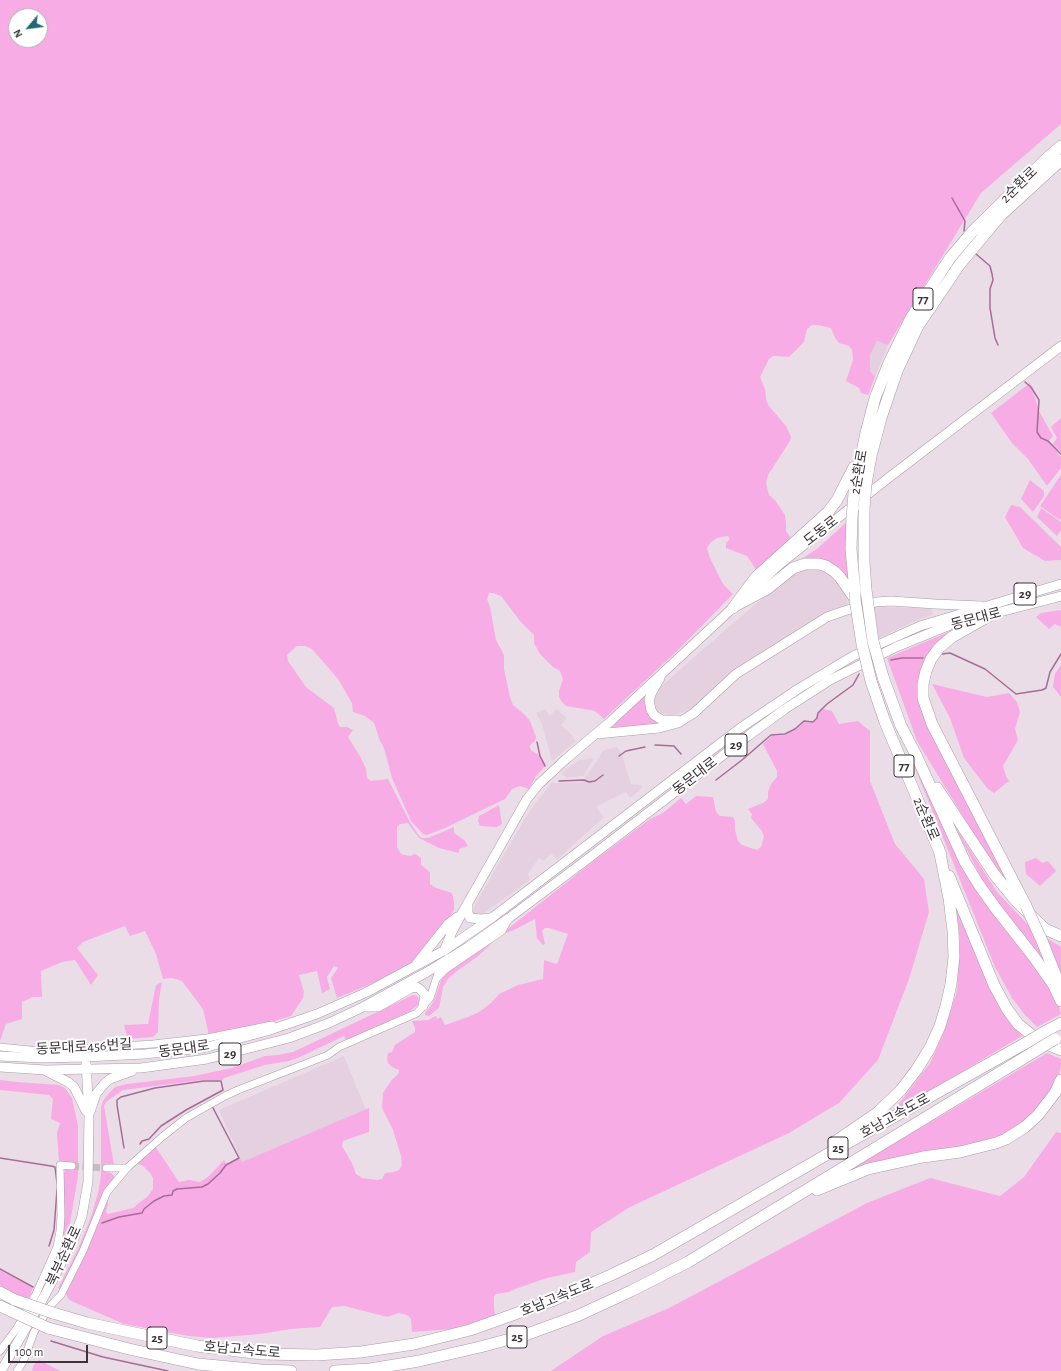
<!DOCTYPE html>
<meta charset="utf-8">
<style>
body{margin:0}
#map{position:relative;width:1061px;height:1371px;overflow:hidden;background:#ebdde7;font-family:"Alegreya Sans",sans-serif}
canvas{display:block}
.north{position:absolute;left:8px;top:8px;width:40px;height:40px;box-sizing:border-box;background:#fff;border:1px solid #b0aeaf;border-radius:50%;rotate:241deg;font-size:11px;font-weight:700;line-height:16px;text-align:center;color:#3a3438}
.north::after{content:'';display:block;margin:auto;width:14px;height:18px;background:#206875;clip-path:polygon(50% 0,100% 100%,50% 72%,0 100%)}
.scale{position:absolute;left:8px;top:1345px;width:80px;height:18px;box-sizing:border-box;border:2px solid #3a3438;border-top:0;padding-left:5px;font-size:12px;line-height:14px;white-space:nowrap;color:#3a3438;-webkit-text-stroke:3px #fff;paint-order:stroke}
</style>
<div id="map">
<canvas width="1061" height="1371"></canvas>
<div class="north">N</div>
<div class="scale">100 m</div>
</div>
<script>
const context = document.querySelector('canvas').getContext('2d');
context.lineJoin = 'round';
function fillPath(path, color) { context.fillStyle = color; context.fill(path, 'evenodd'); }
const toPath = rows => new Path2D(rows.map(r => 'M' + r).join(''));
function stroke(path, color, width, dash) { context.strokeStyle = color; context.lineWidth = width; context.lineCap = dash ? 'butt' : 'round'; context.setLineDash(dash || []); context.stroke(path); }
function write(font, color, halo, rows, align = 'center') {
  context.font = font + ' "Alegreya Sans","Noto Sans KR",sans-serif'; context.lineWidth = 4; context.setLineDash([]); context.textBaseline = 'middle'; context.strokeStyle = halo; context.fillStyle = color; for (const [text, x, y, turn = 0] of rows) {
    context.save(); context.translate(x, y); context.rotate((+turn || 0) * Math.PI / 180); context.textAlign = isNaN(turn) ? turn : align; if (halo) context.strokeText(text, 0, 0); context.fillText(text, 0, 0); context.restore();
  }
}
const built = toPath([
 [877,341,888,345,875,377,870,371,870,355],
 [804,569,817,569,825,571,832,575,846,593,848,606,835,610,692,709,671,716,661,713,657,710,654,707,653,701,658,689,724,631,790,575],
 [874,607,926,608,931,609,933,613,932,615,913,622,879,638],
 [545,709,550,716,556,709,567,718,561,725,569,732,576,741,552,761,542,724,536,713],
 [617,747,622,755,631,784,643,786,636,794,630,798,626,792,601,804,596,807,604,817,574,844,557,860,551,853,544,861,539,858,528,874,530,880,481,915,474,917,472,911,476,903,524,820,536,802,552,783,582,782,604,750],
 [593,758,593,760,583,776,566,778,562,774,565,770,580,760],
 [344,1056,366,1110,242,1162,219,1110]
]);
const green = toPath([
 [0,0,1061,0,1061,124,981,193,888,345,877,341,870,355,870,371,875,377,868,395,861,393,859,388,846,381,853,360,852,350,849,346,839,343,835,338,831,328,818,325,812,325,807,329,804,342,789,357,773,356,769,359,760,377,765,389,766,398,768,405,786,426,791,437,790,441,768,475,766,483,769,495,775,500,785,515,786,523,786,531,792,540,757,571,747,556,726,548,726,543,730,539,728,536,717,538,711,542,707,548,710,558,723,584,733,594,678,650,604,719,595,711,566,706,562,702,559,697,559,691,563,679,560,671,553,667,540,654,534,643,534,635,520,621,501,596,493,593,489,593,487,599,490,607,496,640,504,655,504,669,510,697,513,705,525,715,530,721,536,737,535,741,530,745,530,748,532,751,541,756,546,765,536,776,529,789,520,786,512,789,505,799,445,828,427,835,423,834,411,821,392,778,384,748,380,741,374,723,365,716,353,712,352,703,338,679,312,649,305,646,297,646,287,655,288,661,306,687,334,708,338,723,340,727,347,727,353,730,348,737,361,758,366,769,367,778,371,781,388,779,410,822,419,836,422,838,428,838,454,827,454,833,464,840,468,846,459,849,459,853,439,848,419,838,408,823,400,824,397,827,397,847,401,854,410,856,415,854,421,858,421,865,430,872,430,884,436,888,452,893,454,902,454,910,437,937,411,963,388,977,337,998,331,978,338,968,334,966,327,977,330,989,322,993,317,971,299,975,304,992,303,998,291,1016,271,1022,209,1035,203,1009,182,981,172,978,163,979,156,954,145,931,130,936,125,926,101,935,83,942,77,948,98,975,91,985,75,960,62,962,41,971,42,997,33,997,22,1002,22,1019,6,1024,0,1041],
 [16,16,40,16,40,40,16,40],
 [1030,383,1040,413,1053,436,1049,441,1061,457,1061,468,1047,486,1028,459,1012,443,991,413],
 [1061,418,1061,452,1053,444,1057,438,1051,427],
 [1061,475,1061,518,1060,520,1040,506],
 [1030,480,1044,491,1044,496,1033,512,1021,499],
 [1011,505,1020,507,1061,547,1061,560,1045,561,1023,548,1005,517],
 [1041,508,1061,522,1061,530,1057,536,1037,517],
 [849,520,849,581,839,573,792,565,817,549],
 [1061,610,1061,627,1055,624,1049,629,1036,617,1041,613],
 [951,631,935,645,923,669,922,697,1020,901,1003,882,917,741,887,658],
 [1061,665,1061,697,1053,687,1055,674],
 [932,684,987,697,1009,693,1017,702,1020,712,1015,729,1018,740,1003,766,1006,776,1009,781,994,793,987,788,964,758,950,718],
 [646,694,646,699,650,716,659,725,612,730,611,728],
 [823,709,832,711,839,724,858,721,870,731,870,781,895,844,924,879,929,912,909,979,878,1060,839,1103,789,1133,630,1207,591,1232,590,1252,576,1262,575,1272,547,1278,515,1289,509,1292,496,1294,494,1297,494,1306,495,1317,453,1329,412,1332,411,1319,407,1315,399,1313,387,1317,345,1306,332,1307,320,1327,291,1329,260,1334,213,1338,189,1336,124,1324,69,1300,65,1292,107,1198,108,1204,106,1212,108,1214,133,1208,148,1196,153,1189,153,1178,150,1173,142,1165,136,1164,155,1146,179,1182,189,1180,200,1182,209,1176,224,1160,227,1165,240,1158,242,1162,369,1108,369,1132,343,1141,342,1146,352,1163,356,1174,362,1178,377,1180,382,1179,385,1173,394,1172,399,1170,402,1165,401,1156,393,1130,382,1108,383,1093,391,1081,399,1073,399,1070,392,1067,388,1063,387,1058,388,1053,392,1052,395,1045,415,1032,415,1028,412,1021,428,1020,436,1016,437,1019,441,1017,445,1025,468,1017,479,1012,491,1003,499,994,518,985,543,979,544,960,557,964,568,934,549,928,545,928,542,931,545,944,543,945,537,938,535,919,514,930,506,933,505,931,595,860,650,819,663,813,681,798,686,804,696,796,713,797,716,812,720,816,733,817,735,821,735,830,738,841,742,845,757,850,761,847,764,836,762,831,751,818,752,814,748,809,763,803,768,799,768,792,771,784,777,777,777,771,763,744,772,736,786,735,795,730,804,722,813,723,818,718,819,713],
 [911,758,971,875,1055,993,1061,1014,1037,1027,1025,1015,1012,998,995,967],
 [499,805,502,824,497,827,480,826,478,821,479,816],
 [953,823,997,892,1033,930,1053,974,1005,915,982,879],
 [1036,858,1042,863,1048,861,1056,871,1040,886,1026,874,1025,862],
 [954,896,1003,1012,1022,1036,891,1114,930,1063,942,1037,957,991,960,940],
 [1047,938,1061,947,1061,973],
 [491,941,492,943,477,957,457,971,448,979,443,987,439,1008,429,1016,425,1015,425,1013,431,1006,435,998,441,980,448,971],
 [162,982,159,999,158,1032,153,1037,128,1039,124,1025,148,1024,156,985],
 [413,995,417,996,419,1000,418,1005,409,1012,346,1040,344,1036,300,1057,289,1061,265,1065,224,1078,223,1080,203,1080,123,1090,106,1102,104,1106,114,1165,104,1171,111,1173,114,1176,114,1180,61,1290,58,1288,78,1249,91,1217,98,1193,101,1175,101,1108,103,1101,109,1093,115,1087,127,1084,194,1076,232,1068,265,1056,278,1055,293,1052],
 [1047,1053,1061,1059,1061,1066,1058,1079,1040,1108,1020,1127,993,1141,838,1177],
 [0,1080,17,1082,59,1085,65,1088,72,1098,78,1126,78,1176,69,1229,53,1264,62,1231,64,1173,65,1170,72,1169,72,1163,59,1163,57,1133,60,1123,51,1119,53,1099,49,1095,0,1090],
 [1056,1132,1061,1133,1061,1371,551,1371,603,1336,669,1308,867,1203,930,1178,1000,1196,1024,1177],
 [0,1270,33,1288,29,1298,22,1297,0,1287],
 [39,1360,56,1369,60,1371,32,1371,33,1366]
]);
const stream = toPath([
 [952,198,965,221,964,231],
 [976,254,990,266,992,274,993,280,990,289,990,308,995,338,998,345],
 [1025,382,1031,387,1039,400,1037,432,1041,438,1048,441,1061,454],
 [942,654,950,653,985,669,1016,694,1042,690,1046,688,1050,672,1061,654],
 [891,660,902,658,923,658],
 [537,742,540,756,545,766],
 [655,745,674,746,681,754],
 [619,756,626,751,645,747],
 [716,780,742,760,771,735,785,734,795,729,804,721,813,722,817,718,818,713,827,704,853,685,859,674],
 [559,781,584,780,589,782,595,781,603,775],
 [124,1148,117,1105,117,1100,121,1097,155,1088,204,1081,221,1081,223,1090,186,1110,161,1126,149,1139,142,1141,140,1144],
 [0,1158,51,1166,55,1167,57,1183],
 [102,1223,119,1217,142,1213,144,1209,154,1201,164,1196,172,1195,173,1191,177,1189,202,1187,208,1184,220,1173,226,1165,239,1158,212,1106],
 [49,1246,54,1230,57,1190],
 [0,1269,33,1287],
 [51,1341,103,1357,168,1371]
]);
const minorTunnel = toPath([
 [72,1166,106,1168]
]);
const minor = toPath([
 [438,977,446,969,502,931,508,920],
 [0,1047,30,1050],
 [45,1051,153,1044,207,1038,272,1025],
 [106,1168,127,1168],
 [0,1351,17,1328,36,1294,57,1247,60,1231,61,1216,60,1165,72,1166],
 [17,1371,23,1362,34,1332,51,1305,61,1295,83,1251,107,1192,127,1168,162,1137,186,1118,225,1096,238,1090,328,1055,339,1047,417,1013,430,998,441,964]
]);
const major = toPath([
 [749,593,780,564,887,479,1061,346],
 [660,678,651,694,649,700,651,710,654,715,662,720,677,720],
 [597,734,659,728,678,723,694,713,736,674,827,617,844,611,876,602,891,601,935,604,981,606],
 [468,905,468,913,470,918,481,919,490,918],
 [444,951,451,934,461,915,527,799,539,784,566,759,611,721,738,603],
 [417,963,448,924,457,917],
 [365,1007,378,1007,411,988,417,987,421,990,425,995,423,1006],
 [26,1052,49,1051],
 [0,1056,42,1058,85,1057,145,1054,203,1048,267,1031,317,1014,367,992,445,950,493,917,739,729,798,689,853,656,920,626,1061,584],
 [0,1067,45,1070,141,1068,207,1059,289,1038,329,1023,363,1007,427,972,468,947,509,918,585,861,748,736,785,709,830,680,896,647,950,625,1061,596],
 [46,1071,68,1082,74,1087,86,1111],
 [90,1112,96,1094,104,1084,110,1079,132,1071],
 [1,1371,45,1295,74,1238,82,1216,88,1182,89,1115,86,1063]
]);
const highway = toPath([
 [866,484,871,456,881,418,897,371,918,326,960,264,1001,215,1061,160],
 [854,493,858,471,866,433,875,398,889,363,911,318,950,258,972,232,1045,160,1061,146],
 [864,509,864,562,866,590],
 [852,518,851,549,855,592],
 [737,605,767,589,793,568,805,564,819,564,826,566,835,572,840,577,855,599],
 [733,608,756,577,828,512,837,500,854,467],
 [989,616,952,637,939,648,931,659,926,671,923,684,923,698,932,724,1026,906],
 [883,677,901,726,916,755,965,862,979,885,997,910,1034,957,1053,984,1061,1001],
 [871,681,885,722,941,855],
 [937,788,994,874,1016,901,1045,929,1061,936],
 [949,876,994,985,1007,1009,1018,1024,1039,1041,1061,1050],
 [1042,941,1056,976,1060,989],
 [1046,1031,1061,1023],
 [836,1141,877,1113,901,1090,917,1069,930,1048,940,1026,946,1006,951,984,954,957,953,930,949,898,939,849],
 [817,1190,868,1169,923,1157,960,1152,996,1143,1006,1139,1025,1127,1038,1115,1055,1093,1061,1080],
 [0,1292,15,1300],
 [0,1306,11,1311],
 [53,1313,87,1323,197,1346,262,1354,317,1355,361,1352,414,1344,470,1330,554,1300,611,1275,653,1255,826,1155,1024,1044],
 [48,1328,129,1349,198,1364,261,1370,291,1371],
 [335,1371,370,1369,419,1361,480,1347,525,1335,577,1316,631,1291,688,1262,1032,1053]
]);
const highwayBridge = toPath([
 [864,509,866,484],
 [852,518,854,493],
 [866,590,873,641,883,677],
 [855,592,855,599,862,644,871,681],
 [1026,906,1042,941],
 [1024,1044,1046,1031],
 [1032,1053,1055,1039],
 [15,1300,53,1313],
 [11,1311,48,1328]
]);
const shields = [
 [923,299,20],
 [1025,594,22],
 [736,745,22],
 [904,766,20],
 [230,1054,22],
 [838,1148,20],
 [517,1337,20],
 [157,1338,20]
];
const shieldNames = [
 ["77",923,299],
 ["29",1025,594],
 ["29",736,745],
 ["77",904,766],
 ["29",230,1054],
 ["25",838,1148],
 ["25",517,1337],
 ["25",157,1338]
];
const streetNames = [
 ["2순환로",1019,185,-44],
 ["2순환로",859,472,-80],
 ["도동로",821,531,-38],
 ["동문대로",976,619,-15],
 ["동문대로",695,776,-38],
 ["2순환로",926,819,67],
 ["동문대로456번길",84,1047,-3],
 ["동문대로",184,1049,-8],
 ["호남고속도로",895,1116,-29],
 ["북부순환로",64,1256,-65],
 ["호남고속도로",557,1298,-22],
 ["호남고속도로",242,1350,5]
];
fillPath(built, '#e5d0df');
fillPath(green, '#f8ace5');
stroke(stream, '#a56c97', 1.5);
stroke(minorTunnel, '#c8bbc4', 7, [7, 3.5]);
stroke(minor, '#aa9da6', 8);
stroke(major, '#aa9da6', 10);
stroke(highway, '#aa9da6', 12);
stroke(minor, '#fff', 7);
stroke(major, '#fff', 9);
stroke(highway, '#fff', 11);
stroke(highwayBridge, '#aa9da6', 12, []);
stroke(highwayBridge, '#fff', 11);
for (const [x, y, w] of shields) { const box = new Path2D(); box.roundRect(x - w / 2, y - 11, w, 22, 3); context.fillStyle = '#fff'; context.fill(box); stroke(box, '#3a3438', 1); }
write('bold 13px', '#3a3438', null, shieldNames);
write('14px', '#3a3438', '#fff', streetNames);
</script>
